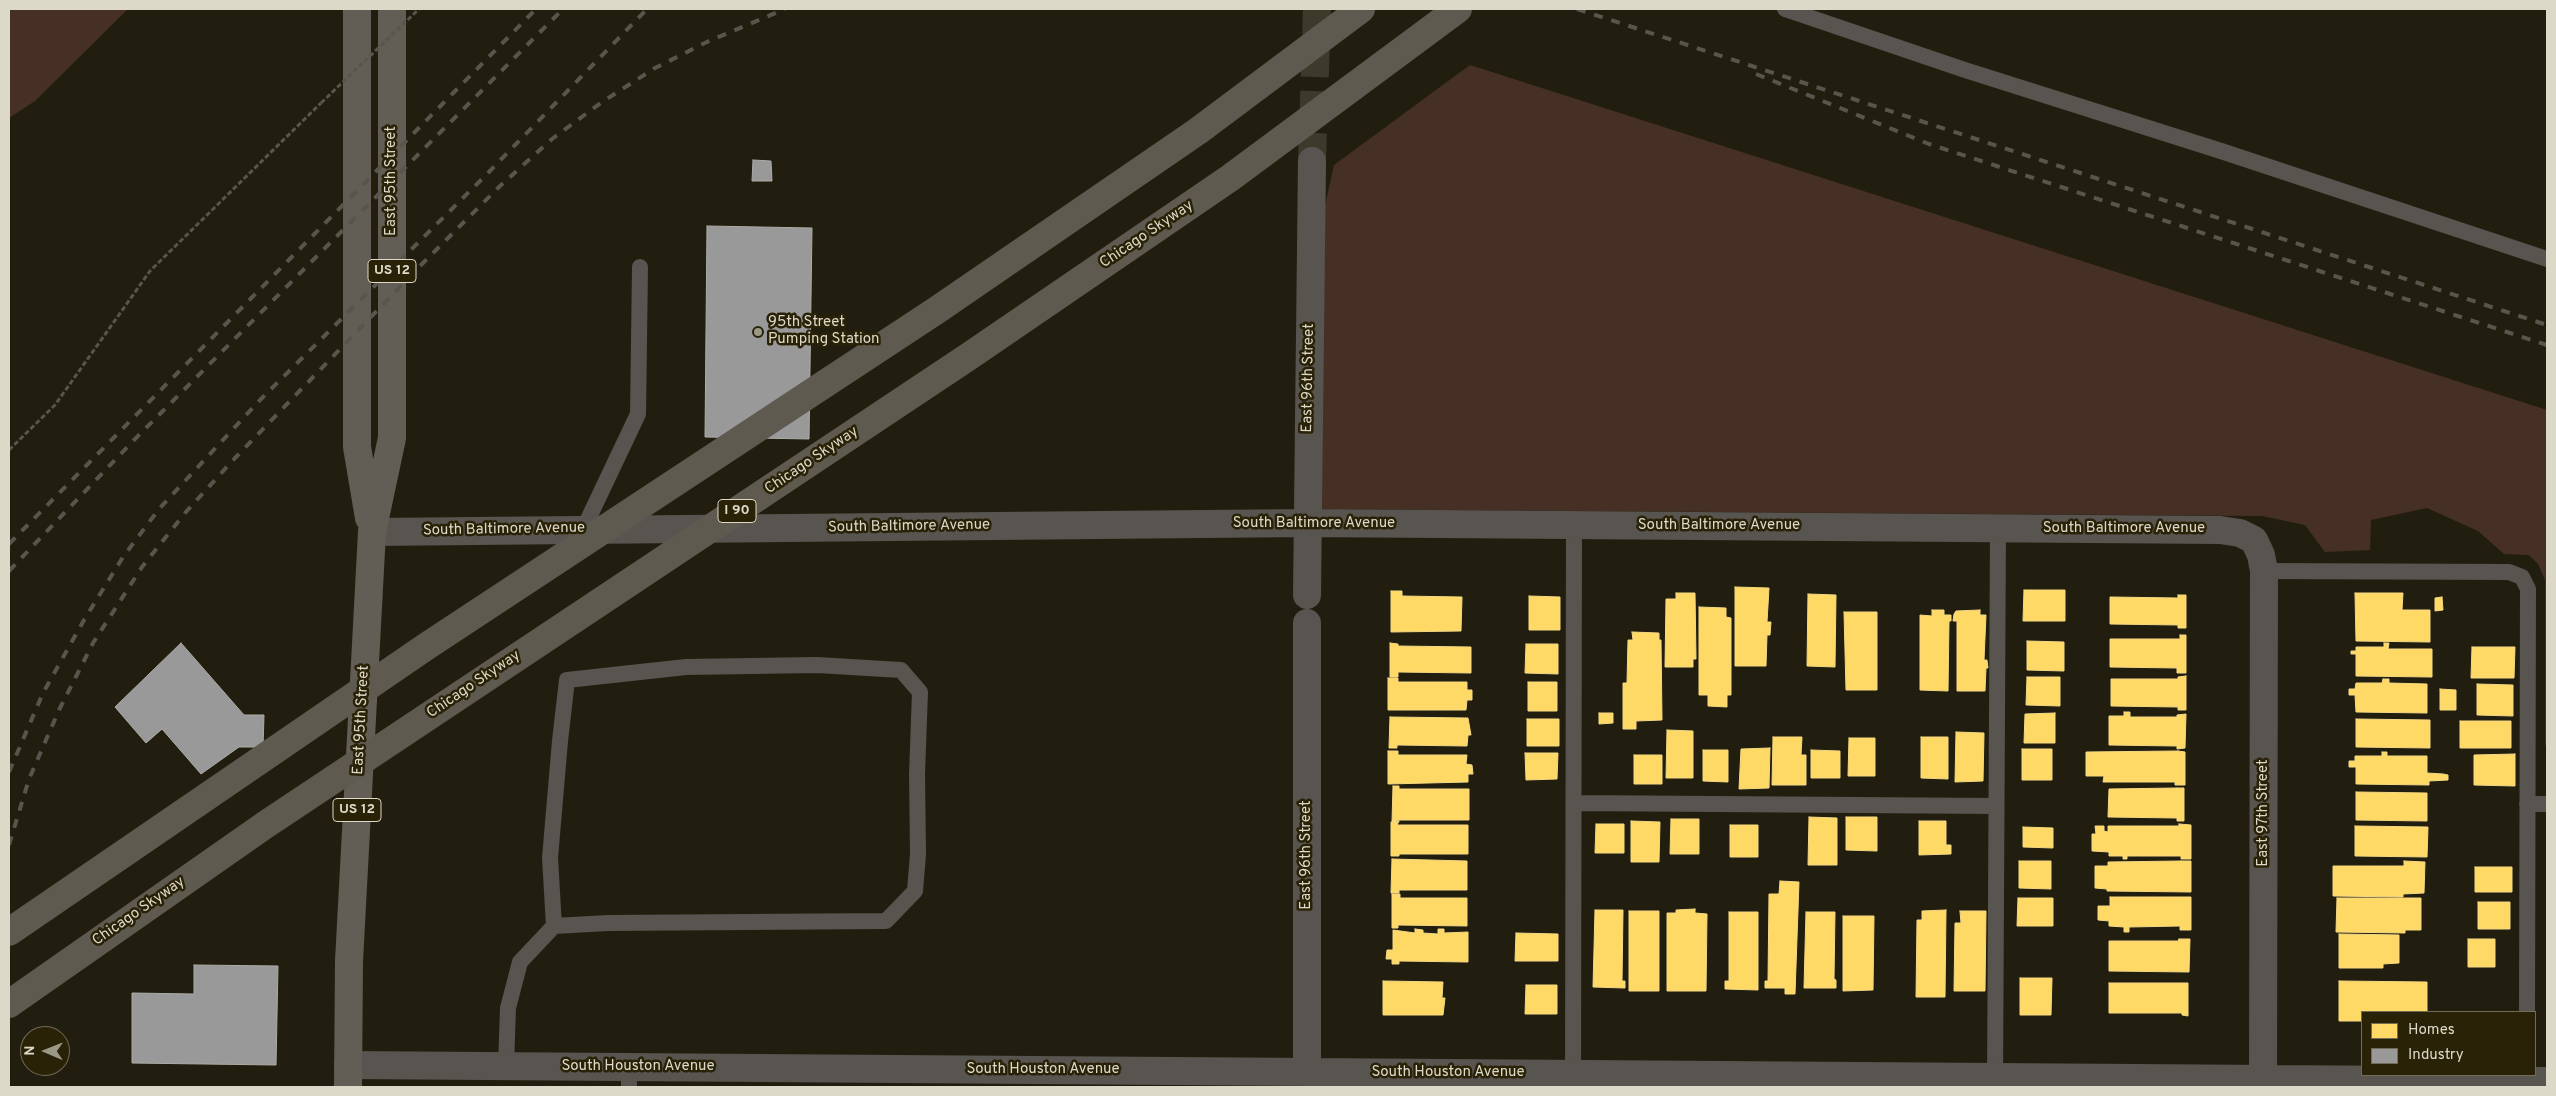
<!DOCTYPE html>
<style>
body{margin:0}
#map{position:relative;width:2556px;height:1096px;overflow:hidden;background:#221e0f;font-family:Overpass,sans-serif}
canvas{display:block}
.frame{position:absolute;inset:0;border:10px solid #ddd9c9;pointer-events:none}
.legend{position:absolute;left:2361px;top:1011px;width:175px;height:65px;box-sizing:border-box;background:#2a2207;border:1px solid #726b55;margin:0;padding:6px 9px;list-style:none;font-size:15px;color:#ddd9c9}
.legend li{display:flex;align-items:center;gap:10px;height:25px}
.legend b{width:25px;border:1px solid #726b55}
.north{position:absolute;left:20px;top:1026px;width:50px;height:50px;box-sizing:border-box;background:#2a2207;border:1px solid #726b55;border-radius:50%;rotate:271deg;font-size:14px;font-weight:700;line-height:20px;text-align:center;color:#ddd9c9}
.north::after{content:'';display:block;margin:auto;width:18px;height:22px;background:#9c9888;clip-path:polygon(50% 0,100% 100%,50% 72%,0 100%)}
</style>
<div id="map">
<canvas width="2556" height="1096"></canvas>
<div class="frame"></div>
<ul class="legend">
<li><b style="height:14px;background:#ffd966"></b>Homes</li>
<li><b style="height:14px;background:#999"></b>Industry</li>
</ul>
<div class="north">N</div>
</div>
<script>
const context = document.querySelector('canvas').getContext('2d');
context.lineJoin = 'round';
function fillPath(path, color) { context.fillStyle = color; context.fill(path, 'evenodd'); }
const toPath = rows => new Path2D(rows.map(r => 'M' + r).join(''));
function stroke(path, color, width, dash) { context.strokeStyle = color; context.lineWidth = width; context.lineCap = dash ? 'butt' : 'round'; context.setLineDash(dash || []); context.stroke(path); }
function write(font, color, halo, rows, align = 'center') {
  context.font = font + ' Overpass,sans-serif'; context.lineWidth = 5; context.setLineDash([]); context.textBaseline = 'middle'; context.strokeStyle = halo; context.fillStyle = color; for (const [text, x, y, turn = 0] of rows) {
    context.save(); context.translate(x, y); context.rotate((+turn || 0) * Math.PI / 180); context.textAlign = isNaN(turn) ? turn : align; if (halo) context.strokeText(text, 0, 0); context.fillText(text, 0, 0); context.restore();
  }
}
const green = toPath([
 [9,9,128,9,35,101,9,118],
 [1470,65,2547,410,2547,748,2545,744,2545,580,2538,564,2529,555,2504,554,2478,531,2427,508,2371,520,2370,550,2325,552,2305,525,2262,516,1314,509,1319,233,1334,165]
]);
const homes = toPath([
 [1735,587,1769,588,1767,622,1771,622,1770,635,1767,635,1766,666,1735,666,1735,587],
 [2024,590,2065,590,2065,621,2023,621,2024,590],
 [1391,591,1402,591,1402,596,1462,597,1461,631,1391,632,1391,591],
 [1676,593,1695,593,1696,659,1693,659,1693,667,1665,667,1666,599,1676,599,1676,593],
 [2355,593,2403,593,2402,610,2430,610,2430,642,2356,641,2355,593],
 [1808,594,1836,595,1835,667,1807,666,1808,594],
 [2178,595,2186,595,2186,628,2178,628,2178,625,2110,624,2110,597,2178,598,2178,595],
 [1529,596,1560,597,1560,630,1529,630,1529,596],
 [2442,597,2443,610,2435,611,2435,598,2442,597],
 [1699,607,1726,608,1726,617,1731,618,1731,695,1727,695,1727,707,1708,706,1708,695,1699,695,1699,607],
 [1932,610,1944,610,1944,615,1951,615,1951,621,1949,621,1948,691,1920,690,1920,615,1932,616,1932,610],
 [1980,610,1980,615,1986,615,1984,660,1987,660,1988,668,1986,668,1985,691,1957,691,1957,621,1953,621,1954,614,1956,611,1980,610],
 [1844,612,1877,612,1877,690,1846,690,1844,612],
 [1632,632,1659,633,1659,640,1661,640,1662,720,1636,721,1636,729,1623,729,1623,683,1627,683,1628,640,1633,640,1632,632],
 [2180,635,2186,635,2186,673,2177,673,2177,668,2110,667,2110,639,2180,639,2180,635],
 [2027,641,2064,642,2064,671,2027,670,2027,641],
 [1390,643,1398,644,1398,646,1471,647,1471,673,1398,672,1398,677,1390,677,1390,643],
 [2384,643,2389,643,2388,649,2432,649,2432,677,2356,676,2356,654,2351,654,2351,651,2356,651,2356,647,2384,647,2384,643],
 [1526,644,1558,644,1558,674,1525,673,1526,644],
 [2472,647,2515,647,2514,678,2471,678,2472,647],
 [2186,676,2186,710,2178,710,2178,707,2111,706,2111,679,2178,679,2178,677,2186,676],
 [2027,677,2060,677,2060,706,2026,705,2027,677],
 [1388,678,1398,678,1398,682,1467,682,1467,690,1472,690,1472,700,1467,700,1466,710,1388,710,1388,678],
 [2383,679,2389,679,2389,683,2427,684,2427,713,2356,712,2355,695,2349,695,2349,689,2355,689,2356,683,2382,683,2383,679],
 [1528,682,1557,682,1557,711,1528,711,1528,682],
 [2477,684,2513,685,2513,716,2477,715,2477,684],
 [2440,689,2456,690,2456,710,2440,710,2440,689],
 [2124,712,2130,712,2130,717,2177,717,2177,715,2186,714,2185,748,2177,749,2177,746,2109,745,2109,716,2124,716,2124,712],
 [1599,713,1613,713,1613,723,1599,724,1599,713],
 [2055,713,2055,743,2024,743,2025,714,2055,713],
 [1390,717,1468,718,1471,735,1468,735,1467,746,1397,745,1397,748,1389,748,1390,717],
 [1527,719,1559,719,1559,746,1527,746,1527,719],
 [2356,719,2430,720,2430,748,2356,747,2356,719],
 [2460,721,2511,721,2511,748,2460,748,2460,721],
 [1667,730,1693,731,1693,778,1666,778,1667,730],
 [1956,732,1984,733,1983,781,1955,782,1956,732],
 [1773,737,1802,737,1801,755,1806,755,1806,785,1772,785,1773,737],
 [1921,737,1948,737,1948,779,1921,778,1921,737],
 [1849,738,1875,738,1875,776,1848,776,1849,738],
 [1770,748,1769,788,1739,789,1741,749,1770,748],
 [2022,749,2052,749,2052,780,2022,780,2022,749],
 [1703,750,1728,750,1728,782,1703,781,1703,750],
 [1811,750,1840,751,1840,778,1811,778,1811,750],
 [1388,751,1398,751,1398,755,1467,755,1466,764,1472,765,1473,774,1468,774,1468,782,1388,784,1388,751],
 [2178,751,2185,752,2185,785,2175,785,2175,782,2103,782,2104,776,2086,776,2086,752,2178,751],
 [2382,752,2387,752,2387,756,2427,756,2427,773,2443,774,2448,775,2448,780,2429,781,2429,785,2356,784,2356,767,2349,767,2349,761,2355,761,2355,756,2382,756,2382,752],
 [1525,753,1558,753,1557,779,1526,780,1525,753],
 [2515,754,2515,786,2474,785,2474,755,2515,754],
 [1634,755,1662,755,1662,784,1634,784,1634,755],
 [1393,786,1399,786,1399,789,1469,789,1469,820,1399,820,1392,822,1393,786],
 [2177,788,2184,788,2184,821,2177,821,2177,818,2108,817,2109,789,2177,788],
 [2356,792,2427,793,2427,821,2356,820,2356,792],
 [1809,817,1837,818,1837,865,1808,865,1809,817],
 [1846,817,1877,817,1877,851,1846,850,1846,817],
 [1671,819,1699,819,1699,854,1670,854,1671,819],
 [1399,821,1397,825,1468,825,1468,854,1399,854,1399,856,1391,856,1391,822,1399,821],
 [1631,821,1660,822,1659,862,1631,862,1631,821],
 [1919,821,1946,821,1946,845,1951,845,1951,854,1919,855,1919,821],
 [1596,824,1624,824,1624,853,1595,853,1596,824],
 [2179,824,2191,825,2191,859,2181,859,2181,856,2127,856,2127,859,2123,859,2123,856,2109,856,2109,852,2092,851,2092,834,2096,834,2095,826,2104,826,2104,831,2108,832,2108,826,2179,826,2179,824],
 [1730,825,1758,825,1758,857,1730,857,1730,825],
 [2355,826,2428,827,2427,857,2355,856,2355,826],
 [2023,827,2053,828,2053,848,2023,847,2023,827],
 [1392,859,1467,861,1467,890,1399,890,1399,893,1391,893,1392,859],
 [2019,861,2051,861,2051,889,2019,888,2019,861],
 [2181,861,2191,861,2191,892,2107,891,2107,889,2095,888,2095,866,2108,866,2108,862,2181,861],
 [2404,861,2425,862,2424,893,2403,894,2403,897,2333,896,2333,866,2404,866,2404,861],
 [2475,867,2512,867,2512,892,2475,892,2475,867],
 [1780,881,1799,882,1795,994,1785,994,1785,988,1765,988,1765,981,1768,981,1769,894,1779,894,1780,881],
 [1392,894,1400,894,1400,898,1467,898,1467,926,1398,925,1398,928,1392,928,1392,894],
 [2110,897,2191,897,2191,930,2180,930,2180,926,2129,927,2129,932,2124,932,2124,927,2109,926,2109,921,2098,920,2098,906,2110,906,2110,897],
 [2018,898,2053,898,2053,926,2017,926,2018,898],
 [2337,898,2421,898,2421,930,2405,930,2405,933,2336,932,2337,898],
 [2478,902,2510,902,2510,929,2478,929,2478,902],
 [1695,909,1695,913,1707,914,1706,991,1667,991,1667,913,1676,913,1676,910,1695,909],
 [1595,910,1623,910,1622,981,1625,981,1625,988,1593,987,1595,910],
 [1946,910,1945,997,1916,997,1917,920,1922,920,1922,911,1946,910],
 [1629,911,1659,911,1659,991,1629,991,1629,911],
 [1960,911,1986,911,1985,991,1954,991,1955,923,1961,923,1960,911],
 [1729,912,1758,912,1758,990,1725,989,1725,981,1729,981,1729,912],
 [1806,912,1835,912,1834,979,1836,980,1836,988,1804,988,1806,912],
 [1843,916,1874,916,1873,990,1843,991,1843,916],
 [1415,929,1423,930,1423,933,1438,934,1438,929,1444,929,1444,933,1468,932,1468,962,1399,961,1399,964,1392,964,1392,959,1386,959,1387,950,1393,950,1393,930,1415,933,1415,929],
 [1516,933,1558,934,1558,961,1515,961,1516,933],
 [2339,934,2399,935,2399,963,2383,964,2383,968,2339,968,2339,934],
 [2179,939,2190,939,2189,972,2109,971,2109,941,2178,941,2179,939],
 [2468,939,2495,939,2495,967,2468,967,2468,939],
 [2020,978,2052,978,2051,1015,2020,1015,2020,978],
 [1383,981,1443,982,1442,998,1445,998,1443,1015,1383,1015,1383,981],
 [2339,981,2427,982,2427,1012,2362,1012,2362,1021,2339,1021,2339,981],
 [2109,983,2188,983,2188,1016,2182,1015,2182,1013,2109,1013,2109,983],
 [1526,985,1557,985,1557,1014,1525,1014,1526,985]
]);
const industry = toPath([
 [753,160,771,161,772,181,752,181,753,160],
 [707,226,812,228,809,439,705,437,707,226],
 [181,643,244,715,264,715,263,747,239,747,201,774,162,729,146,743,115,707,181,643],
 [194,965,278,966,276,1065,132,1063,132,993,194,994,194,965]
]);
const streetTunnel = toPath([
 [1312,161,1317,9]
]);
const path = toPath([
 [9,450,55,405,150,271,321,103]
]);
const lane = toPath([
 [1785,9,1965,70,2221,151,2547,259],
 [583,530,638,414,640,267],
 [2264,571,2509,572,2522,577,2528,589,2527,1012],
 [1574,803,1996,806],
 [2527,804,2547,804],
 [506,1066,508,1008,520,962,554,926,608,923,886,921,915,891,918,854,917,774,920,692,901,670,817,665,686,667,567,680,560,741,550,858,554,926],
 [1573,1083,1574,525],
 [1995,1084,1998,528],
 [629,1087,629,1067]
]);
const street = toPath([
 [372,532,1307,523,2220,530,2240,533,2254,540,2261,555,2264,571,2263,1087],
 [1307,595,1312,161],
 [348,1065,2547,1081],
 [1307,1087,1307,623]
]);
const primary = toPath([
 [357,9,357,447,369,518],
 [348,1087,349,961,372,532,392,438,392,9]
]);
const rail = toPath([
 [1577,9,2547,325],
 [1756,74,1929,144,2547,345],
 [9,544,536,9],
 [9,571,134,440,563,9],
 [9,772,43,693,84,620,123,557,159,509,260,400,485,176,647,9],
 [9,845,29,779,59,710,93,643,142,567,185,513,235,458,422,264,500,186,552,139,602,102,655,68,709,41,785,9]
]);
const pathBridge = toPath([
 [321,103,419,9]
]);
const highwayBridge = toPath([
 [9,932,427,646,937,310,1198,131,1361,9],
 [9,1004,265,825,968,357,1230,178,1458,9]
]);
const markers = [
 [758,332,5,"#9c9888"]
];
const shields = [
 [392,271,48],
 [737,511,38],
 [357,810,48]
];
const shieldNames = [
 ["US 12",392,271],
 ["I 90",737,511],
 ["US 12",357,810]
];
const streetNames = [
 ["East 95th Street",392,181,-90],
 ["Chicago Skyway",1147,235,-34],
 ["East 96th Street",1309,378,-89],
 ["Chicago Skyway",812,461,-34],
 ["South Baltimore Avenue",1314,524],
 ["South Baltimore Avenue",1719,526],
 ["South Baltimore Avenue",909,527,-1],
 ["South Baltimore Avenue",2124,529],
 ["South Baltimore Avenue",504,530,-1],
 ["Chicago Skyway",474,685,-34],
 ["East 95th Street",362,720,-87],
 ["East 97th Street",2264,813,-90],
 ["East 96th Street",1307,855,-90],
 ["Chicago Skyway",139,912,-35],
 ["South Houston Avenue",638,1067],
 ["South Houston Avenue",1043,1070],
 ["South Houston Avenue",1448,1073]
];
const poiNames = [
 ["95th Street",768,323],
 ["Pumping Station",768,340]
];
fillPath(green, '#463026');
fillPath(homes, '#ffd966');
stroke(homes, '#f5d984', 1);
fillPath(industry, '#999');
stroke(industry, '#adaca7', 1);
stroke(streetTunnel, '#3e3a2b', 28, [28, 14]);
stroke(path, '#58554d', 3, [5, 2.5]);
stroke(lane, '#58544f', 16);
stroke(street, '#58544f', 28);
stroke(primary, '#635e55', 28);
stroke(rail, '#59554c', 4, [9, 9]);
stroke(pathBridge, '#58554d', 3, [5, 2.5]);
stroke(highwayBridge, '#5f5a50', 28);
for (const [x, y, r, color] of markers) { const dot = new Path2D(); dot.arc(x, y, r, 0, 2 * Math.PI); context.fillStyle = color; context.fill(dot); stroke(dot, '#2a2207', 2); }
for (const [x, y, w] of shields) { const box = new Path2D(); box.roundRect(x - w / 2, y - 11.5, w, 23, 4); context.fillStyle = '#2a2207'; context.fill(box); stroke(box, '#ddd9c9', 1); }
write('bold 14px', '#ddd9c9', null, shieldNames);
write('15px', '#ddd9c9', '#2a2207', streetNames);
write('15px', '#ddd9c9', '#2a2207', poiNames, 'left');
</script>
